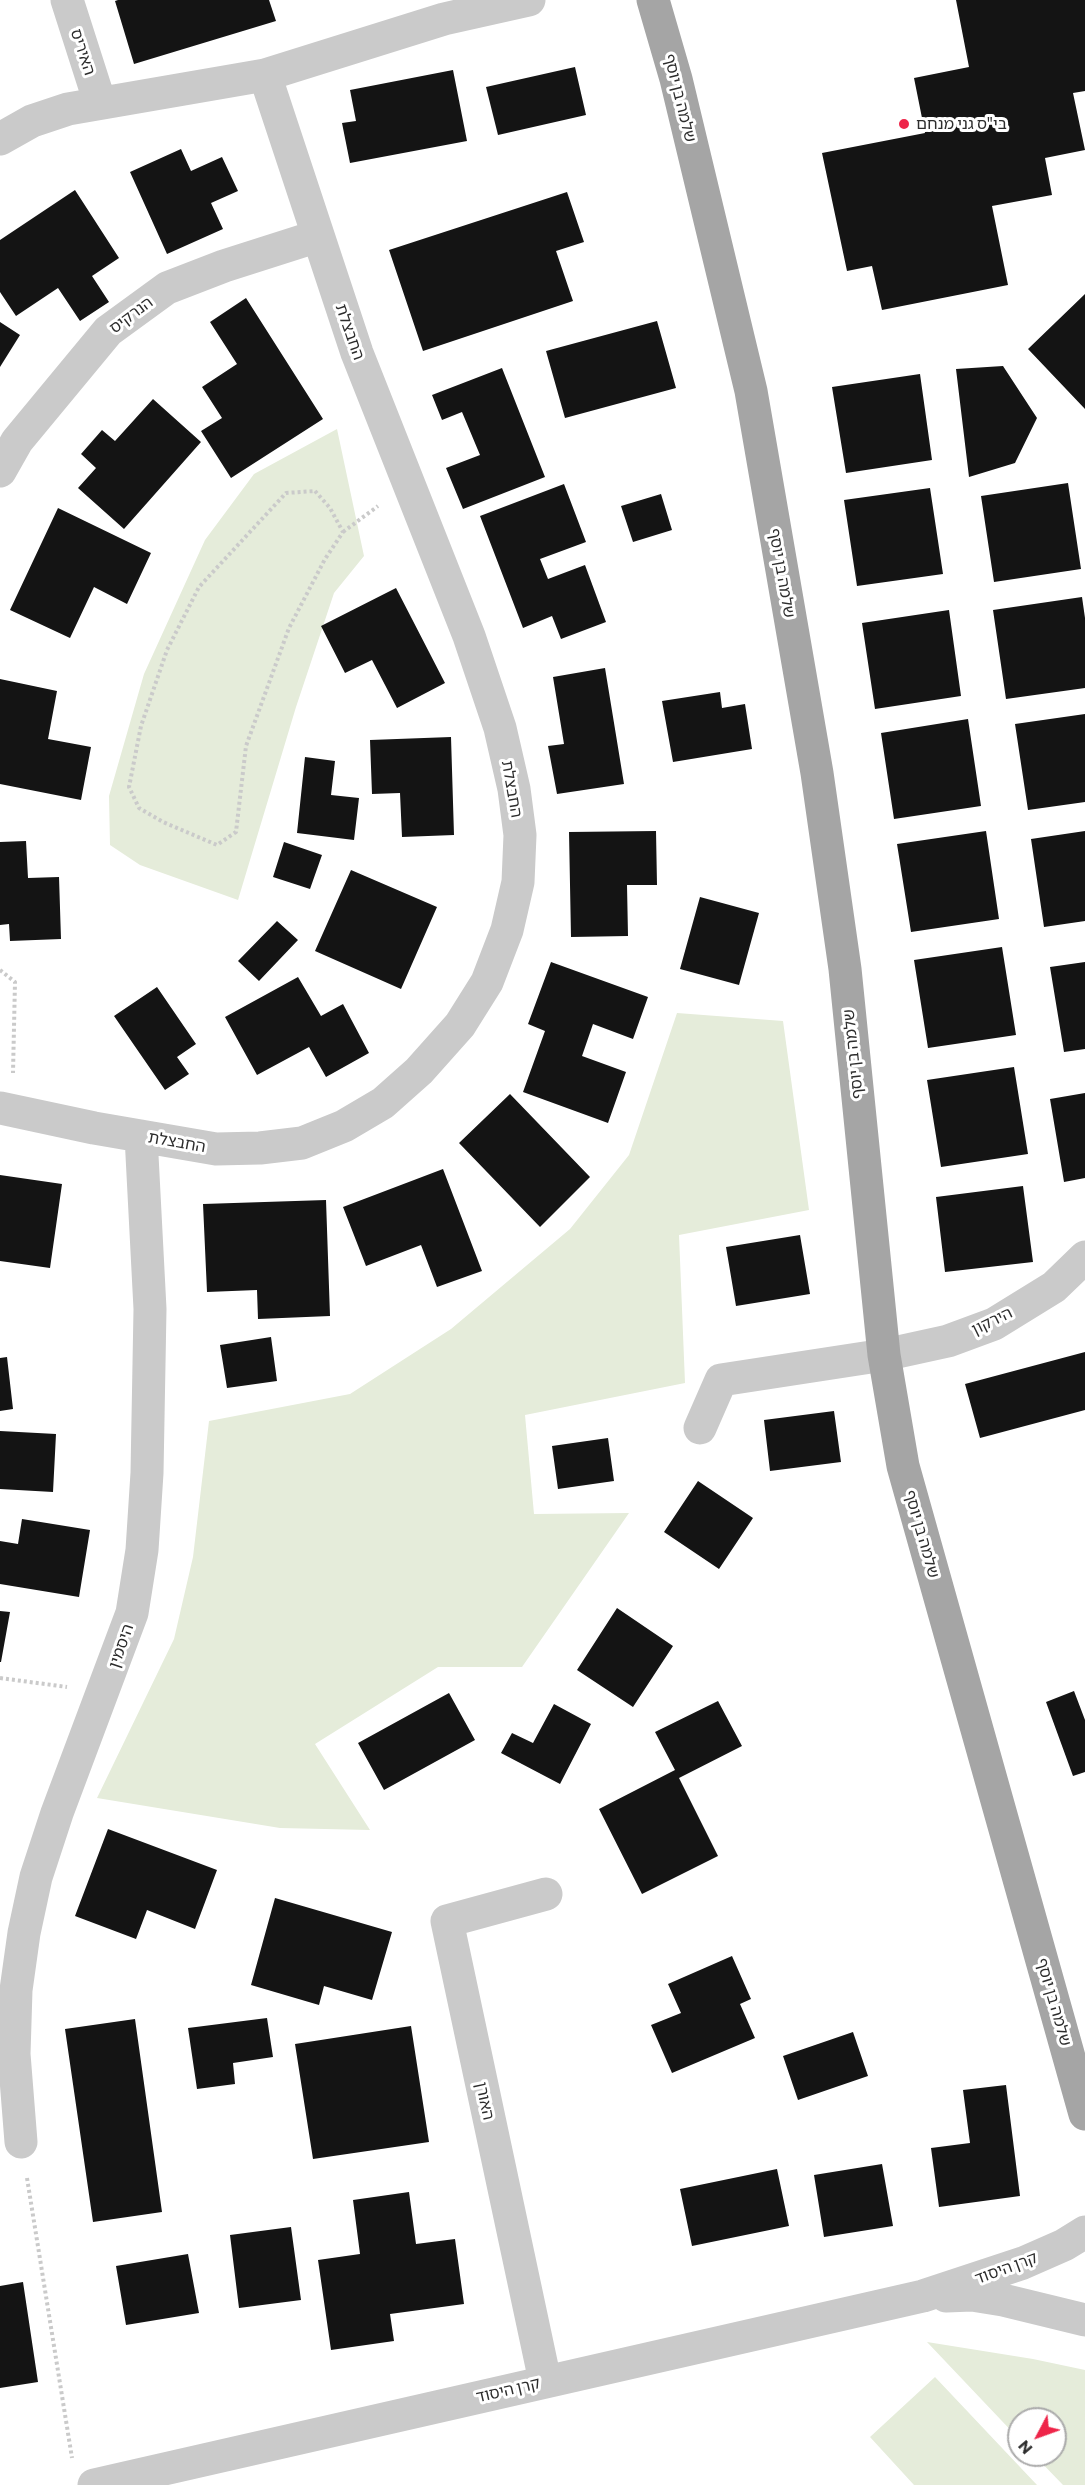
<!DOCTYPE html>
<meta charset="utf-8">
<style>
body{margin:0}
#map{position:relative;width:1085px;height:2485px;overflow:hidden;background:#fff;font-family:Commissioner,sans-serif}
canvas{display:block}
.north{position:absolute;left:1007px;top:2407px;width:60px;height:60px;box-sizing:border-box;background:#fff;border:2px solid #ababab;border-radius:50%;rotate:229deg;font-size:16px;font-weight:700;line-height:24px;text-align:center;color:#2d2d2d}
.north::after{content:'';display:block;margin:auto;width:21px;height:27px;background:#ee2549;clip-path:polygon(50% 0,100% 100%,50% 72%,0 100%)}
</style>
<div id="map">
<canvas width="1085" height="2485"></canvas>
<div class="north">N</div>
</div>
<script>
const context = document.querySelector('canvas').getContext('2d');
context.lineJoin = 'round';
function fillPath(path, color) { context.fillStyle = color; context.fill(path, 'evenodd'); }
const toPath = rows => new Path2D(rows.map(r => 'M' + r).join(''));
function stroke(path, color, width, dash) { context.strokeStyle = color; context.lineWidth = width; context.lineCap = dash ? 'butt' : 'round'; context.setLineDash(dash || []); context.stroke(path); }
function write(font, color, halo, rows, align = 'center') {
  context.font = font + ' Commissioner,"Noto Sans Hebrew",sans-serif'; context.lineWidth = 6; context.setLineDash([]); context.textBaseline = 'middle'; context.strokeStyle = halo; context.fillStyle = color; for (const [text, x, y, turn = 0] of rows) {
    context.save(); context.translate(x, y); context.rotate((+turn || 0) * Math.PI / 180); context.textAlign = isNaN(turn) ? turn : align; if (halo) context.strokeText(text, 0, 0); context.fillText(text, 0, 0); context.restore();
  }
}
const green = toPath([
 [337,429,364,556,334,593,296,707,238,900,140,865,110,845,109,796,144,674,205,540,254,474],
 [677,1013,783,1021,809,1210,679,1235,685,1383,525,1415,534,1514,629,1513,522,1667,438,1667,315,1744,370,1830,280,1828,97,1798,174,1639,193,1557,209,1421,350,1394,451,1329,570,1229,629,1155],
 [927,2342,1033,2359,1085,2370,1085,2485,1063,2485,1034,2455,1055,2455,1055,2419,1019,2419,1019,2439],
 [935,2377,1037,2485,914,2485,870,2437]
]);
const building = toPath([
 [118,0,269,0,276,21,134,64,115,1],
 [956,0,1085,0,1085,91,1073,93,1085,150,1045,158,1052,195,992,206,1008,285,882,310,872,266,847,271,822,153,925,133,914,78,969,67],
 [575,67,586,115,498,135,486,87],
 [453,70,467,141,350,163,342,123,356,121,350,90],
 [181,149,191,171,222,157,238,191,211,203,223,229,167,254,130,172],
 [75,190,119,258,92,276,109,302,80,321,58,288,16,316,0,292,0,240],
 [567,192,584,242,556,251,573,301,423,351,389,250],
 [1085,294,1085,409,1028,349],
 [246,298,323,419,231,478,201,431,222,418,202,387,237,364,210,322],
 [657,321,676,388,565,418,546,351],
 [0,322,20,335,0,367],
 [1003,366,1037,418,1015,463,969,477,956,369],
 [502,368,545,477,463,509,446,468,480,455,462,412,442,420,432,395],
 [920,374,932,460,846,473,832,387],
 [153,399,201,442,124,529,78,488,96,468,81,454,102,430,115,441],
 [1068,483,1081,569,994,582,981,496],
 [564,484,586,542,540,559,548,579,585,565,606,622,561,639,552,616,523,628,480,516],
 [930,488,943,574,857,586,844,500],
 [661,494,672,530,633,542,621,506],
 [58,508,151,553,127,604,94,587,70,638,10,610],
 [396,588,445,683,397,708,372,660,345,673,321,626],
 [1082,597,1085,618,1085,688,1006,699,993,610],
 [949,610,961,696,875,709,862,623],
 [605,668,624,784,557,794,548,746,564,744,553,677],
 [0,679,57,691,48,739,91,747,81,800,0,784],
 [720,692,722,708,745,704,752,749,673,762,662,701],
 [1085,714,1085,802,1028,810,1015,724],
 [968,719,981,806,894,819,881,733],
 [451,737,454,835,402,837,400,793,372,794,370,740],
 [305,757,335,761,331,795,359,798,354,840,297,833],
 [656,831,657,885,627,885,628,936,571,937,569,832],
 [986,831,999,919,911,932,897,844],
 [1085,831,1085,921,1044,927,1031,839],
 [26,841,28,878,59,877,61,939,10,941,9,924,0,925,0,842],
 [284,842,322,855,310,889,273,877],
 [351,870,437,907,401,989,315,951],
 [700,897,759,913,739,985,680,969],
 [277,921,298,940,259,981,238,961],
 [1002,947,1016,1035,928,1048,914,960],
 [551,962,648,997,633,1039,593,1024,582,1056,626,1072,608,1123,523,1092,545,1031,528,1024],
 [1085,962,1085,1049,1064,1052,1050,967],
 [298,977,321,1016,343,1004,369,1053,326,1077,309,1047,257,1075,225,1017],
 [157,987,196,1044,177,1057,189,1074,165,1090,114,1016],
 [1014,1067,1028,1154,941,1167,927,1080],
 [1085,1093,1085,1178,1064,1182,1050,1099],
 [510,1094,590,1177,540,1227,459,1143],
 [443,1169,482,1271,437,1287,421,1245,366,1266,343,1207],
 [0,1175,62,1184,50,1268,0,1261],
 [1023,1186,1033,1262,945,1272,936,1197],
 [326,1200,330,1316,258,1319,257,1290,207,1292,203,1204],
 [800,1235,810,1294,736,1306,726,1247],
 [271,1337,277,1381,227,1388,220,1345],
 [1085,1352,1085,1410,980,1438,965,1384],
 [7,1357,13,1409,0,1411,0,1358],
 [834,1411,841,1462,770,1471,764,1420],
 [0,1431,56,1434,53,1492,0,1489],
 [608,1438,614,1481,558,1489,552,1446],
 [698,1481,753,1518,719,1569,664,1532],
 [22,1519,90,1530,79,1597,0,1584,0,1541,18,1544],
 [617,1608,673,1646,633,1707,577,1670],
 [0,1611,10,1612,1,1662,0,1662],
 [1074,1691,1085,1720,1085,1772,1073,1776,1046,1702],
 [449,1693,475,1740,384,1790,358,1743],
 [718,1701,742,1746,679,1778,718,1856,642,1894,599,1809,675,1770,655,1732],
 [554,1704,591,1724,560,1784,501,1753,512,1733,533,1743],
 [108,1829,217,1870,195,1929,147,1910,136,1939,75,1916],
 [275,1898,392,1932,372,2000,324,1986,319,2005,251,1985],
 [732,1956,751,1999,740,2004,755,2038,672,2073,651,2025,681,2013,668,1984],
 [267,2018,273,2057,233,2063,235,2084,197,2089,188,2028],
 [135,2019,162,2212,93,2222,65,2029],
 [411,2026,429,2142,313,2159,295,2044],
 [853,2032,868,2076,798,2100,783,2056],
 [1006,2085,1020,2196,939,2207,931,2148,970,2143,963,2090],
 [882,2164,893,2226,824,2237,814,2175],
 [777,2169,789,2226,692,2246,680,2189],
 [409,2192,416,2244,455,2239,464,2304,390,2314,394,2341,331,2350,318,2260,360,2254,353,2200],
 [291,2227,301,2300,239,2308,230,2235],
 [188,2254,199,2313,126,2325,116,2266],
 [23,2282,38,2382,0,2388,0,2286]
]);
const path = toPath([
 [315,491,330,508,343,532,325,559,289,628,246,746,236,832,217,845,163,822,139,808,129,787,141,726,167,650,199,587,286,493,315,491],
 [343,532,378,506],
 [0,970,15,982,13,1073],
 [0,1678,67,1687],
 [27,2178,72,2458]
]);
const minor = toPath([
 [67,0,100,103],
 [0,139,32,121,68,109,265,75,444,19,529,0],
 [0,471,17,441,108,331,167,288,224,266,318,236],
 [0,1108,94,1128,216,1149,260,1148,302,1143,344,1126,383,1103,419,1071,460,1025,487,982,507,930,518,882,520,835,514,789,500,728,469,636,357,353,265,75],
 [700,1428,721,1380,884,1355,948,1341,994,1324,1054,1287,1085,1257],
 [21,2142,14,2054,16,1990,24,1933,36,1877,57,1813,132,1613,142,1550,147,1473,150,1309,141,1136],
 [946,2296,972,2295,1003,2300,1085,2320],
 [545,2381,447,1921,546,1894],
 [94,2485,923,2296,1023,2263,1064,2245,1085,2232]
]);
const major = toPath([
 [653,0,676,79,751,391,817,773,845,969,884,1355,903,1466,1085,2114]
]);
const markers = [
 [904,124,6,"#ee2549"]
];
const streetNames = [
 ["האיריס",83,52,72],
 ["שלמה בן יוסף",680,98,76],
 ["הנרקיס",131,315,-37],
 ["החבצלת",350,332,71],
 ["שלמה בן יוסף",782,573,80],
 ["החבצלת",512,789,80],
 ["שלמה בן יוסף",853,1054,-96],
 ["החבצלת",177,1142,10],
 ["הירקון",992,1321,-26],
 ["שלמה בן יוסף",922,1534,74],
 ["היסמין",121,1646,-71],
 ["שלמה בן יוסף",1054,2002,74],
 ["האורן",485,2101,78],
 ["קרן היסוד",1006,2268,-20],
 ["קרן היסוד",508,2390,-13]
];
const poiNames = [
 ["בי\"ס גני מנחם",916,124]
];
fillPath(green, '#e5ecda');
fillPath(building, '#141414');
stroke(path, '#cacaca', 4, [3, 3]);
stroke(minor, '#cacaca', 33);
stroke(major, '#a5a5a5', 33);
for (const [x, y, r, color] of markers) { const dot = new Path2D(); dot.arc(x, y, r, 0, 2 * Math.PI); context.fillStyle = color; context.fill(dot); stroke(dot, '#fff', 2); }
write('16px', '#2d2d2d', '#fff', streetNames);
write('16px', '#2d2d2d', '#fff', poiNames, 'left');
</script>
